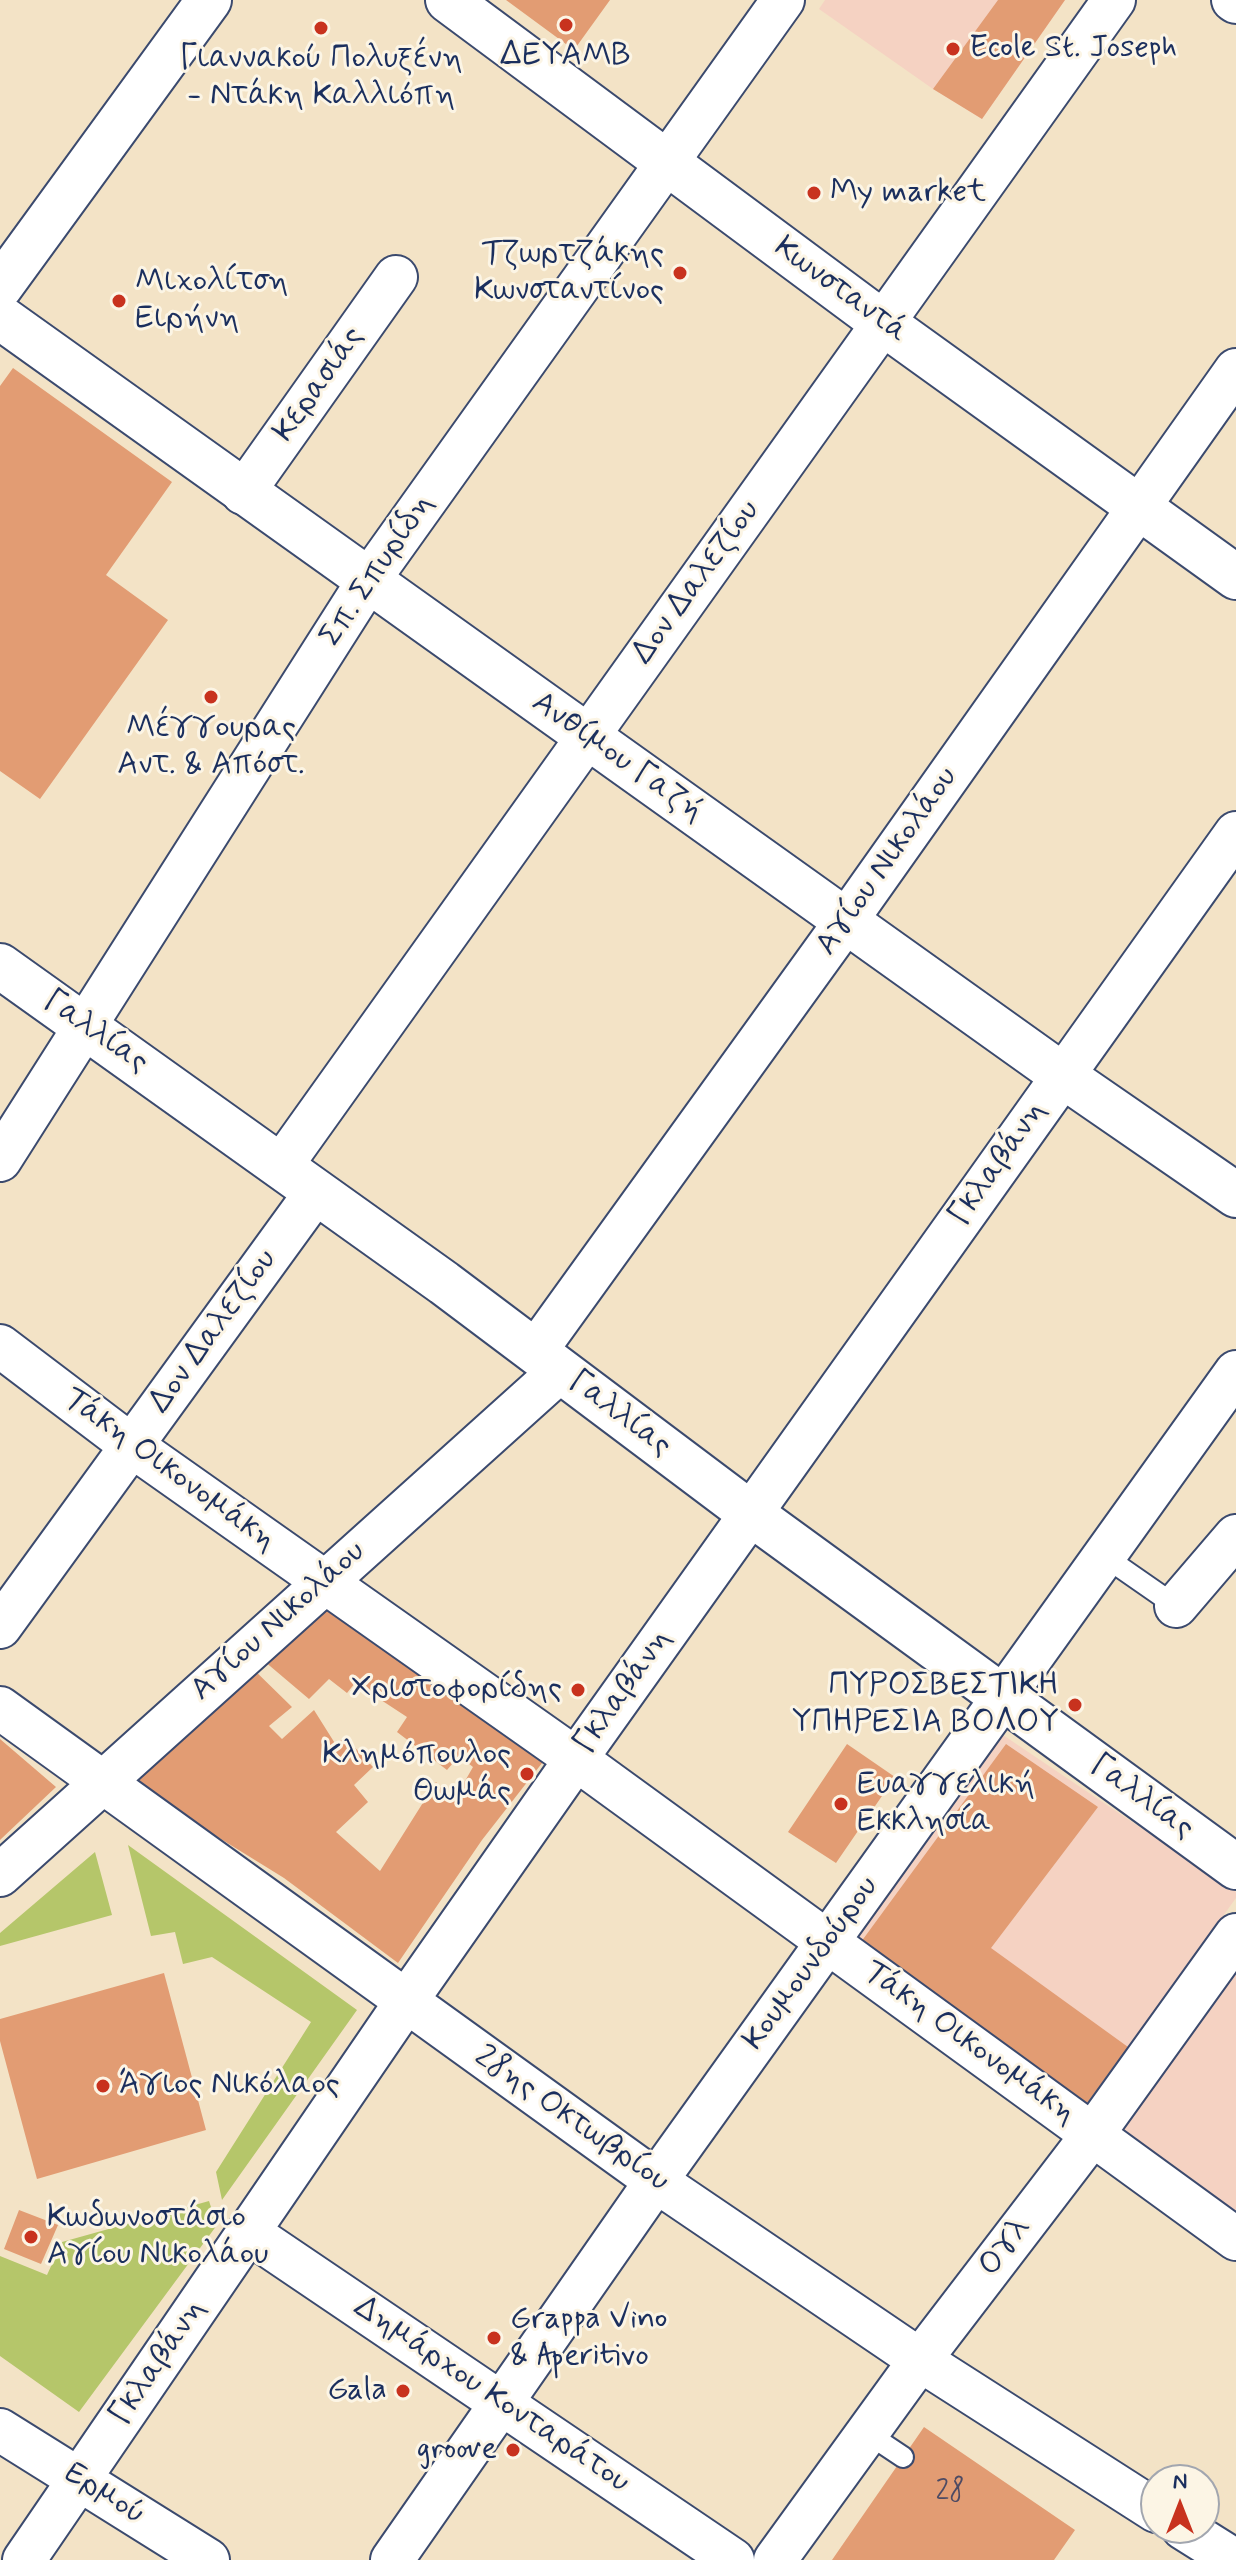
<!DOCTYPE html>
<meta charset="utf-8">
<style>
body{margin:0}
#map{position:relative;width:1236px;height:2560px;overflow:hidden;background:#f3e3c6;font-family:Mynerve,sans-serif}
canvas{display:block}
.north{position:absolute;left:1140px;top:2464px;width:80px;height:80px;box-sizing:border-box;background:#fcf5e5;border:2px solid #a2a6af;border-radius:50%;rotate:0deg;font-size:22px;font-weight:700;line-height:32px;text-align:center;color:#1b2f5e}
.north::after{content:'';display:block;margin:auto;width:28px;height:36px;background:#c8321e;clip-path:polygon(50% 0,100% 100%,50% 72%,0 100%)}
</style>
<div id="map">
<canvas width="1236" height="2560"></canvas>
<div class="north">N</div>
</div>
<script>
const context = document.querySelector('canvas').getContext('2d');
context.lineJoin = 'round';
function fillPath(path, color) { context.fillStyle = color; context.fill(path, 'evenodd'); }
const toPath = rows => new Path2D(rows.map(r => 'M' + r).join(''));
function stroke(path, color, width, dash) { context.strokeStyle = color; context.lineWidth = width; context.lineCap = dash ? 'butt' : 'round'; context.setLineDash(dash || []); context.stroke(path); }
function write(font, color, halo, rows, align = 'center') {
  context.font = font + ' Mynerve,sans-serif'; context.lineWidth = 6; context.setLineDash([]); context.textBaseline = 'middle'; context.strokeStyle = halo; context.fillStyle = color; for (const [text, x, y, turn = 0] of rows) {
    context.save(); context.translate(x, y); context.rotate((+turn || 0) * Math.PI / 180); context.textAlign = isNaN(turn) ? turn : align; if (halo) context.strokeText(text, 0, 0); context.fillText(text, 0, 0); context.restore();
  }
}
const built = toPath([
 [825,0,1065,0,982,119,933,89,819,9],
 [1003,1735,1236,1892,1236,1898,1085,2106,855,1937],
 [1236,1972,1236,2220,1120,2134]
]);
const green = toPath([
 [128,1845,357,2010,222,2200,216,2172,311,2022,212,1957,183,1964,175,1932,151,1936],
 [95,1852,112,1915,0,1946,0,1933],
 [209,2201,217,2225,79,2412,0,2356,0,2256,47,2275,62,2242]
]);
const building = toPath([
 [506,0,610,0,574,50],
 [998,0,1065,0,982,119,933,89],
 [13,368,172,482,106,575,168,620,40,799,0,771,0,386],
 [321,1595,546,1758,482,1840,398,1963,284,1878,119,1776,245,1661,292,1707,269,1726,282,1739,314,1710,336,1745,345,1737,373,1767,354,1785,368,1802,336,1832,380,1871,436,1782,453,1802,473,1767,459,1756,447,1770,397,1732,407,1717,355,1683,347,1693,329,1679,309,1699,257,1655],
 [0,1739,56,1787,0,1840],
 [847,1744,895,1777,836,1863,788,1832],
 [1006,1744,1098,1807,991,1948,1128,2047,1085,2106,861,1942],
 [164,1973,206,2130,37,2179,0,2041,0,2019],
 [19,2210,58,2225,41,2264,4,2249],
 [924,2427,1075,2530,1054,2560,832,2560]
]);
const lane = toPath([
 [1104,1556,1176,1606],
 [867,2433,903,2457]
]);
const street = toPath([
 [1233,0,1236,2],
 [243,493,396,277],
 [0,1160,368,581,783,0],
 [281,1166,1114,0],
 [0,1346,132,1446,576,1759,1236,2239],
 [535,1352,846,921,1236,370],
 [1176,1606,1236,1536],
 [0,1627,316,1192],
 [0,1708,656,2181,920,2360,1156,2511],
 [0,1875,560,1371],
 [248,2232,733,2560],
 [0,2430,208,2560],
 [1183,2528,1234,2560],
 [24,2560,405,2003,576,1759,1236,833],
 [392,2560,656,2181,1236,1372],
 [775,2560,920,2360,1093,2134,1236,1935]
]);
const secondary = toPath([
 [448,0,883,323,1236,577],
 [0,287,209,0],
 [0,317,1062,1075,1236,1195],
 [0,966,444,1283,750,1513,1236,1867]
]);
const markers = [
 [566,25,8,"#c8321e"],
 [321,28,8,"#c8321e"],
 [953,49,8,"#c8321e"],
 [814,193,8,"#c8321e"],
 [680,273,8,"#c8321e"],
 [119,301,8,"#c8321e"],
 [211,697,8,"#c8321e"],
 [578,1690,8,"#c8321e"],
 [1075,1705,8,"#c8321e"],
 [527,1774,8,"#c8321e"],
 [841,1804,8,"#c8321e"],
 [103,2086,8,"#c8321e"],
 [31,2237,8,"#c8321e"],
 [494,2338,8,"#c8321e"],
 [403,2391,8,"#c8321e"],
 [513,2450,8,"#c8321e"]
];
const numberNames = [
 ["28",950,2493]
];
const poiNames = [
 ["Ecole St. Joseph",969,49],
 ["ΔΕΥΑΜΒ",566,57,"center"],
 ["Γιαννακού Πολυξένη",321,60,"center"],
 ["- Ντάκη Καλλιόπη",321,97,"center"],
 ["My market",830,193],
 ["Τζωρτζάκης",664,255,"right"],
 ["Κωνσταντίνος",664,292,"right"],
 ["Μιχολίτση",135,283],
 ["Ειρήνη",135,320],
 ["Μέγγουρας",211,729,"center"],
 ["Αντ. & Απόστ.",211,766,"center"],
 ["ΠΥΡΟΣΒΕΣΤΙΚΗ",1059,1687,"right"],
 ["ΥΠΗΡΕΣΙΑ ΒΟΛΟΥ",1059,1724,"right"],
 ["Χριστοφορίδης",562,1690,"right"],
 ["Κλημόπουλος",511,1756,"right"],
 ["Θωμάς",511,1793,"right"],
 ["Ευαγγελική",857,1786],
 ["Εκκλησία",857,1823],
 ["Άγιος Νικόλαος",119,2086],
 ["Κωδωνοστάσιο",47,2219],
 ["Αγίου Νικολάου",47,2256],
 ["Grappa Vino",510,2320],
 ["& Aperitivo",510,2357],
 ["Gala",387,2391,"right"],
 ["groove",497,2450,"right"]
];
const streetNames = [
 ["Κωνσταντά",840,291,36],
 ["Κερασιάς",320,385,-55],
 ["Σπ. Σπυρίδη",378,571,-56],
 ["Δον Δαλεζίου",697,583,-54],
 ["Ανθίμου Γαζή",617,758,35],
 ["Αγίου Νικολάου",888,862,-55],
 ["Γαλλίας",95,1033,35],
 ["Γκλαβάνη",999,1164,-55],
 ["Δον Δαλεζίου",214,1332,-54],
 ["Γαλλίας",619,1415,37],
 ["Τάκη Οικονομάκη",169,1471,36],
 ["Αγίου Νικολάου",279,1622,-42],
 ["Γκλαβάνη",624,1692,-55],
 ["Γαλλίας",1141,1798,36],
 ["Κουμουνδούρου",812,1964,-54],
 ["Τάκη Οικονομάκη",969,2044,36],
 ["28ης Οκτωβρίου",571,2120,35],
 ["Ογλ",1006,2248,-53],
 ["Γκλαβάνη",159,2363,-56],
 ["Δημάρχου Κονταράτου",491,2396,34],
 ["Ερμού",104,2495,32]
];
fillPath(built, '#f5d2c2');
fillPath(green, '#b5c66a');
fillPath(building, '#e29c73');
stroke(lane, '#3b4a6e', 24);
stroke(street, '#3b4a6e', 46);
stroke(secondary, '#3b4a6e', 48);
stroke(lane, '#fff', 20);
stroke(street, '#fff', 42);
stroke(secondary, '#fff', 44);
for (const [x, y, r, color] of markers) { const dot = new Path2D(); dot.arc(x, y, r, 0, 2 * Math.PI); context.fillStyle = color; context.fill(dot); stroke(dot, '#fcf5e5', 3); }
write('28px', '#4d4a63', null, numberNames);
write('32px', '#1b2f5e', '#fcf5e5', poiNames, 'left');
write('32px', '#1b2f5e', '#fcf5e5', streetNames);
</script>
